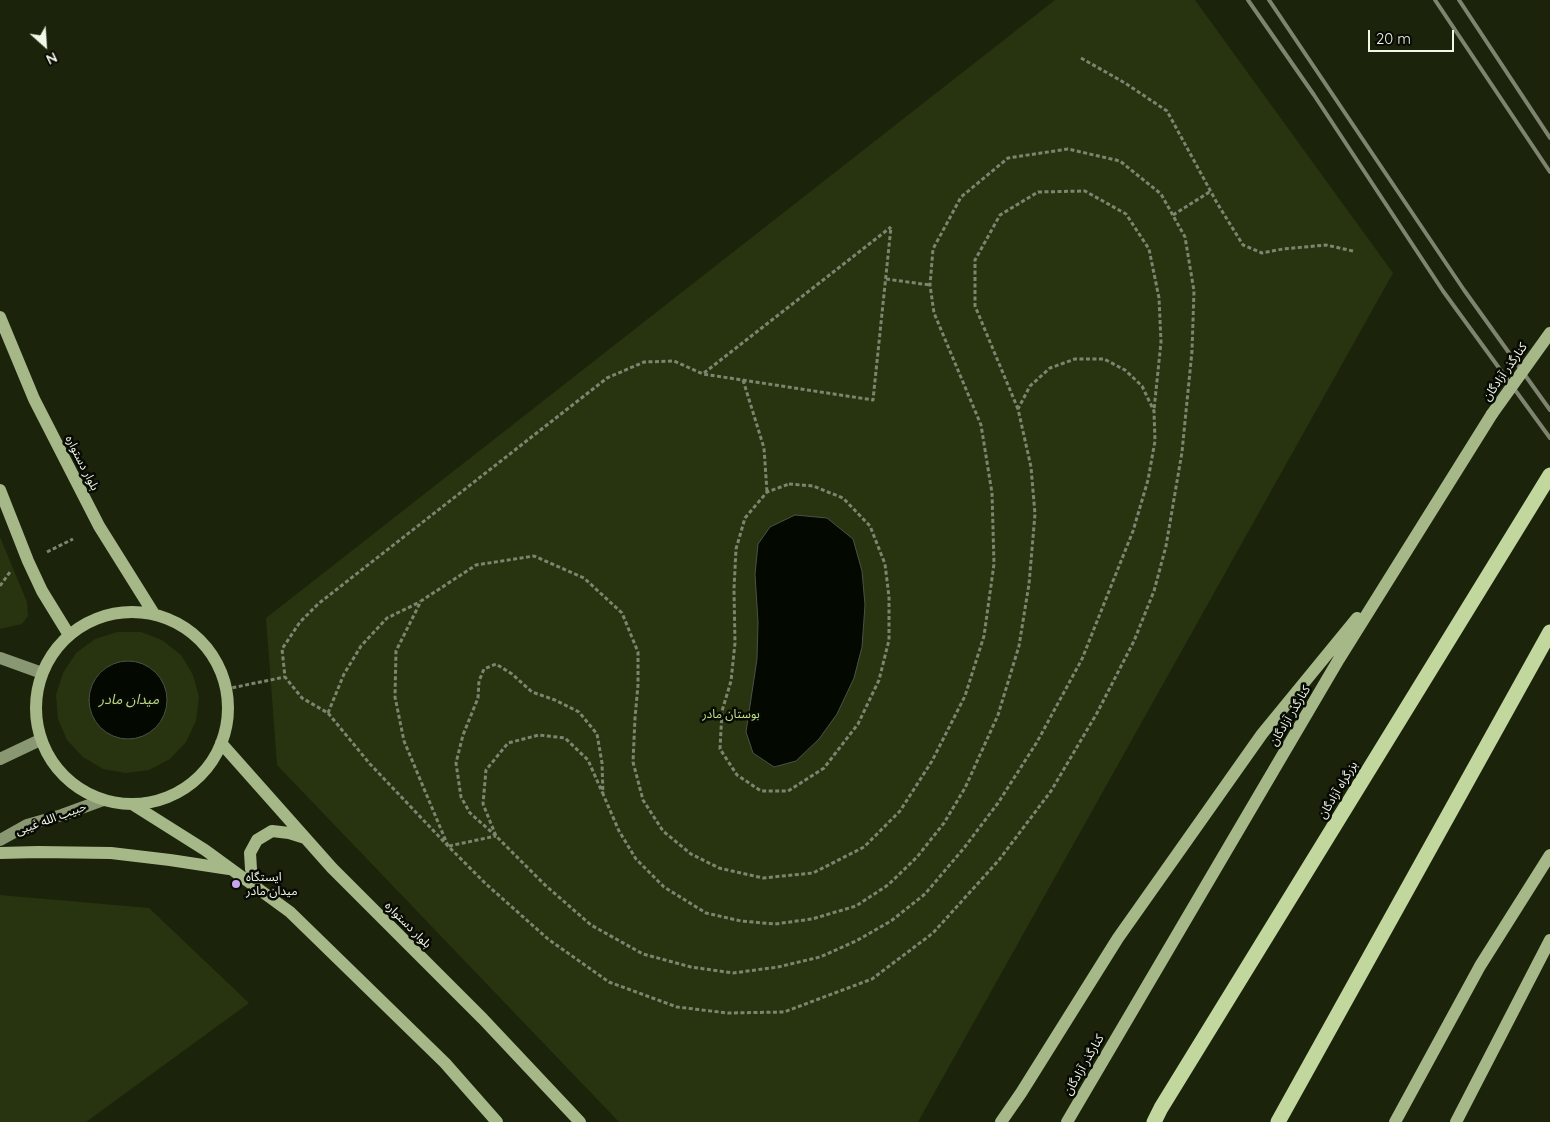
<!DOCTYPE html>
<meta charset="utf-8">
<style>
body{margin:0}
#map{position:relative;width:1550px;height:1122px;overflow:hidden;background:#1b230b;font-family:Quicksand,sans-serif}
canvas{display:block}
.north{position:absolute;left:20px;top:20px;width:50px;height:50px;-webkit-text-stroke:4px #070b03;paint-order:stroke;rotate:154deg;font-size:14px;font-weight:700;line-height:20px;text-align:center;color:#f2f8e8}
.north::after{content:'';display:block;margin:auto;width:18px;height:22px;background:#f2f8e8;clip-path:polygon(50% 0,100% 100%,50% 72%,0 100%)}
.scale{position:absolute;left:1368px;top:30px;width:86px;height:22px;box-sizing:border-box;border:2px solid #f2f8e8;border-top:0;padding-left:6px;font-size:15px;line-height:18px;white-space:nowrap;color:#f2f8e8;-webkit-text-stroke:4px #070b03;paint-order:stroke}
</style>
<div id="map">
<canvas width="1550" height="1122"></canvas>
<div class="north">N</div>
<div class="scale">20 m</div>
</div>
<script>
const context = document.querySelector('canvas').getContext('2d');
context.lineJoin = 'round';
function fillPath(path, color) { context.fillStyle = color; context.fill(path, 'evenodd'); }
const toPath = rows => new Path2D(rows.map(r => 'M' + r).join(''));
function stroke(path, color, width, dash) { context.strokeStyle = color; context.lineWidth = width; context.lineCap = dash ? 'butt' : 'round'; context.setLineDash(dash || []); context.stroke(path); }
function write(font, color, halo, rows, align = 'center') {
  context.font = font + ' Quicksand,"Noto Sans Arabic",sans-serif'; context.lineWidth = 5; context.setLineDash([]); context.textBaseline = 'middle'; context.strokeStyle = halo; context.fillStyle = color; for (const [text, x, y, turn = 0] of rows) {
    context.save(); context.translate(x, y); context.rotate((+turn || 0) * Math.PI / 180); context.textAlign = isNaN(turn) ? turn : align; if (halo) context.strokeText(text, 0, 0); context.fillText(text, 0, 0); context.restore();
  }
}
const green = toPath([
 [1055,0,1195,0,1393,273,918,1122,619,1122,277,765,266,618],
 [0,537,27,602,28,616,22,624,0,629],
 [117,632,141,632,162,640,181,655,193,675,199,697,196,721,186,742,170,759,149,770,126,773,103,769,83,757,67,740,58,719,56,695,63,673,76,653,95,639],
 [124,661,126,738,114,736,103,729,93,682,101,671,112,664],
 [0,895,149,908,249,1003,86,1122,0,1122]
]);
const water = toPath([
 [795,515,827,518,853,539,862,571,865,605,862,647,854,678,837,714,819,739,796,761,774,767,753,753,746,732,757,659,758,622,755,574,758,544,770,527,795,515],
 '89 700a39 39 0 1 1 78 0a39 39 0 1 1-78 0Z'
]);
const path = toPath([
 [1081,58,1125,83,1167,111,1217,203,1243,245,1262,253,1283,249,1326,245,1353,251],
 [1173,215,1211,191],
 [886,279,930,285],
 [704,373,891,227],
 [743,380,764,448,767,492],
 [1018,409,975,306,975,260,1000,215,1038,192,1085,191,1126,214,1149,249,1159,298,1161,342,1154,410],
 [789,484,813,486,843,498,870,526,885,564,889,597,889,640,879,680,858,724,824,768,788,791,761,791,737,775,720,749,722,711,731,681,735,643,734,589,736,549,745,518,767,492,789,484],
 [47,552,73,539],
 [0,586,10,572],
 [226,689,285,677],
 [328,713,344,674,361,646,387,618,420,602],
 [496,836,470,813,461,797,456,763,463,735,478,698,479,681,484,669,496,664,512,674,532,692,555,700,579,712,597,734,602,763,603,794,619,831,636,859,664,887,706,913,741,921,775,924,812,919,856,906,888,885,917,857,944,823,965,788,998,715,1019,646,1029,584,1035,514,1031,467,1018,409,1030,386,1050,368,1075,359,1104,359,1125,370,1142,386,1154,411,1155,441,1148,480,1133,531,1082,659,1037,742,998,803,964,848,925,894,891,921,856,941,820,957,778,967,733,973,691,967,643,954,591,925,545,885,496,836,483,804,486,770,508,743,539,735,565,738,588,760,603,794],
 [448,846,404,741,395,697,396,651,421,601,476,565,534,556,584,578,622,613,638,652,638,685,635,718,633,762,643,800,663,831,691,854,719,868,763,878,813,873,864,847,900,811,932,761,965,696,984,636,994,564,992,493,981,425,934,313,930,285,933,249,961,197,1008,158,1068,149,1120,161,1161,194,1185,237,1194,291,1192,351,1182,452,1166,546,1154,591,1134,641,1097,713,1051,791,999,860,933,933,872,979,784,1012,728,1013,677,1007,609,982,548,939,486,884,448,846,370,764,328,713,302,698,285,677,282,649,300,622,318,604,607,378,644,362,674,361,703,374,873,400,891,227],
 [449,846,496,836]
]);
const secondary = toPath([
 [0,658,42,673],
 [0,759,40,740],
 [0,840,27,825,62,815,103,800]
]);
const primary = toPath([
 [0,317,34,399,99,526,154,614],
 [0,490,28,561,42,591,69,635],
 '36 708a96 96 0 1 1 192 0a96 96 0 1 1-192 0Z',
 [221,743,332,868,483,1019,580,1122],
 [132,804,205,850,290,912,445,1063,497,1122],
 [0,853,38,852,111,853,170,860,229,869],
 [257,888,251,869,250,853,257,840,272,831,289,833,305,838],
 [1001,1122,1021,1093,1118,938,1262,734,1357,618],
 [1067,1122,1339,659,1492,414],
 [1395,1122,1480,966,1550,855],
 [1456,1122,1550,940]
]);
const highway = toPath([
 [1154,1122,1161,1108,1550,475],
 [1278,1122,1550,632]
]);
const rail = toPath([
 [1248,0,1314,95,1443,291,1550,438],
 [1269,0,1464,290,1550,410],
 [1435,0,1550,172],
 [1459,0,1550,138]
]);
const primaryBridge = toPath([
 [1492,414,1550,333]
]);
const markers = [
 [236,884,5,"#c8a6ef"]
];
const streetNames = [
 ["کنارگذر آزادگان",1505,372,-55],
 ["بلوار دستواره",82,463,63],
 ["کنارگذر آزادگان",1290,716,-59],
 ["بزرگراه آزادگان",1338,790,-59],
 ["حبیب الله غیبی",51,819,-20],
 ["بلوار دستواره",408,925,45],
 ["کنارگذر آزادگان",1084,1065,-60]
];
const parkNames = [
 ["بوستان مادر",731,714]
];
const poiNames = [
 ["ایستگاه",246,877],
 ["میدان مادر",246,891]
];
const waterNames = [
 ["میدان مادر",129,700]
];
fillPath(green, '#28340f');
fillPath(water, '#030900');
stroke(water, '#4b5146', 1);
stroke(path, '#7d8470', 3, [4, 2.5]);
stroke(secondary, '#899772', 12);
stroke(primary, '#a6b888', 12);
stroke(highway, '#c1d79d', 15);
stroke(rail, '#7d8470', 4);
stroke(primaryBridge, '#a6b888', 12);
for (const [x, y, r, color] of markers) { const dot = new Path2D(); dot.arc(x, y, r, 0, 2 * Math.PI); context.fillStyle = color; context.fill(dot); stroke(dot, '#070b03', 2); }
write('12px', '#f2f8e8', '#070b03', streetNames);
write('12px', '#c2e08e', '#070b03', parkNames);
write('12px', '#f2f8e8', '#070b03', poiNames, 'left');
write('italic 14px', '#bcd987', '#070b03', waterNames);
</script>
